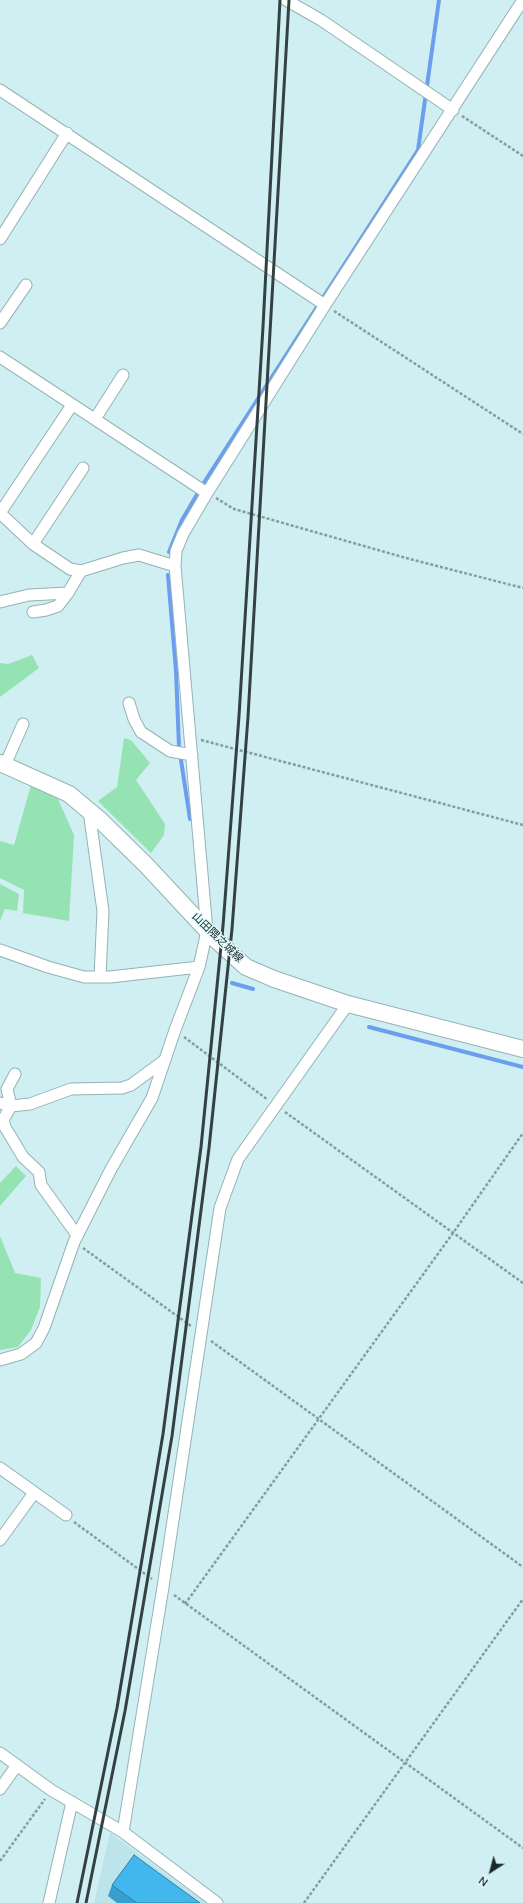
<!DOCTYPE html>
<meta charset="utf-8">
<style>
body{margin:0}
#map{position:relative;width:523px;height:1903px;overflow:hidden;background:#cfeff3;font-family:"Nunito Sans",sans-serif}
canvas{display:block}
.north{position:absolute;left:471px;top:1851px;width:40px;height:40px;-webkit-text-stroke:3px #e2fbfe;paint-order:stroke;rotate:216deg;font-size:11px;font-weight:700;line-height:16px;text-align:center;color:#1d282a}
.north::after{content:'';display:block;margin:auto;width:14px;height:18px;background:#1d282a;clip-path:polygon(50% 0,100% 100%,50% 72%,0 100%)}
</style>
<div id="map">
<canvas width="523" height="1903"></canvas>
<div class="north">N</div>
</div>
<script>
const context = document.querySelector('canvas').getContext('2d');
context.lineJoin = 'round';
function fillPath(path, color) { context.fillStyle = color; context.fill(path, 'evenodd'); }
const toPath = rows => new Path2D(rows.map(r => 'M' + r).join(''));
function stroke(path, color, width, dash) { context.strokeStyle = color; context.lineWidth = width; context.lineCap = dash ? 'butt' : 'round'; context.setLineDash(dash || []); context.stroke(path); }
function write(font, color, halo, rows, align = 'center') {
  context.font = font + ' "Nunito Sans","Noto Sans JP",sans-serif'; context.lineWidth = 3; context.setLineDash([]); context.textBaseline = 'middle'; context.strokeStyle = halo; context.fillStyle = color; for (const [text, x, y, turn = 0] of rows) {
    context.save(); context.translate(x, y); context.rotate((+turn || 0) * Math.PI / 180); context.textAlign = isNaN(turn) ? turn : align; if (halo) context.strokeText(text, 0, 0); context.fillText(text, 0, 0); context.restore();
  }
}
const built = toPath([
 [110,1833,206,1903,94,1903]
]);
const green = toPath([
 [32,655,39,668,0,697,0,663,8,664],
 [124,738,131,740,150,763,136,780,165,824,164,835,151,853,98,801,117,787],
 [31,785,58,799,74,835,69,921,23,913,24,890,0,878,0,841,14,845],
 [0,884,19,894,17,911,5,909,0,921],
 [16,1166,26,1176,0,1206,0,1183],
 [0,1236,15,1273,41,1278,40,1307,31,1330,18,1347,0,1350]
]);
const stream = toPath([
 [169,552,182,520,205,481,418,150,439,0],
 [168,575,176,671,179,747,190,819],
 [232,983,253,989],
 [369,1027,523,1067]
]);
const path = toPath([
 [462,116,523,156],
 [334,311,523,434],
 [216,498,234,509,406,558,523,588],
 [201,740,523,825],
 [184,1037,268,1100],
 [285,1112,523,1283],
 [83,1248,191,1326],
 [211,1341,523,1567],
 [74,1522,152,1579],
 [174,1595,523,1848],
 [185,1604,453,1233,523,1133],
 [0,1861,45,1799],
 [304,1903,523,1599]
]);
const street = toPath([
 [286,0,321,20,453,110],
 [0,90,325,305],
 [0,239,67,133],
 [0,323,26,285],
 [0,357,207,493],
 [95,419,123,375],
 [0,513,33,544,70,569,81,571,123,558,139,555,175,566],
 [0,513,72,405],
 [33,544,83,468],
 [0,602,29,595,68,593],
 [33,612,46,610,58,606,68,593,81,571],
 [129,703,134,719,141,732,170,751,192,755],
 [5,765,23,724],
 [89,811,103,911,100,977],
 [0,950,48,967,84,977,110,977,199,967],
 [15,1074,7,1089,11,1106,3,1120,5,1127,23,1157,39,1172,41,1185,77,1235],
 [0,1103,11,1106,30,1104,71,1089,122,1088,131,1085,165,1060],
 [0,1360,21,1354,36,1343,44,1328,74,1242,111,1169,152,1098,175,1030,199,967,207,931,175,566,176,551,183,534,207,493,325,305,523,0],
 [0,1468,66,1515],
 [0,1540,34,1493],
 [0,1753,51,1790,123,1832,217,1903],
 [0,1789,17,1765],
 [123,1832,163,1587,220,1208,238,1159,348,1004],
 [49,1903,72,1802]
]);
const secondary = toPath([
 [0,763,69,794,100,820,146,865,215,939,246,967,274,979,348,1004,523,1049]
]);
const rail = toPath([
 [77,1903,117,1708,163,1434,201,1147,223,926,239,716,263,327,280,0],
 [86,1903,125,1711,172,1436,209,1148,232,929,248,717,289,0]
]);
const wall = toPath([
 [112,1885,200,1903,117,1903,108,1896]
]);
const building = toPath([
 [134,1855,200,1903,137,1903,112,1885,134,1855]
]);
const streetNames = [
 ["山田隈之城線",217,938,44]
];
fillPath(built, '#bce4ea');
fillPath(green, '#95e2b2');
stroke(stream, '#6b9eee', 4);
stroke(street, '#94b2b6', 13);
stroke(secondary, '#94b2b6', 18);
stroke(path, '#859da0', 2.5, [3, 2]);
stroke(street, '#fff', 11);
stroke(secondary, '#fff', 16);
stroke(rail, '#334143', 3);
fillPath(wall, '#399dcd');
fillPath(building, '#42b7ee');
stroke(building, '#2e80a7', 1);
write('11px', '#1d282a', '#e2fbfe', streetNames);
</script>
